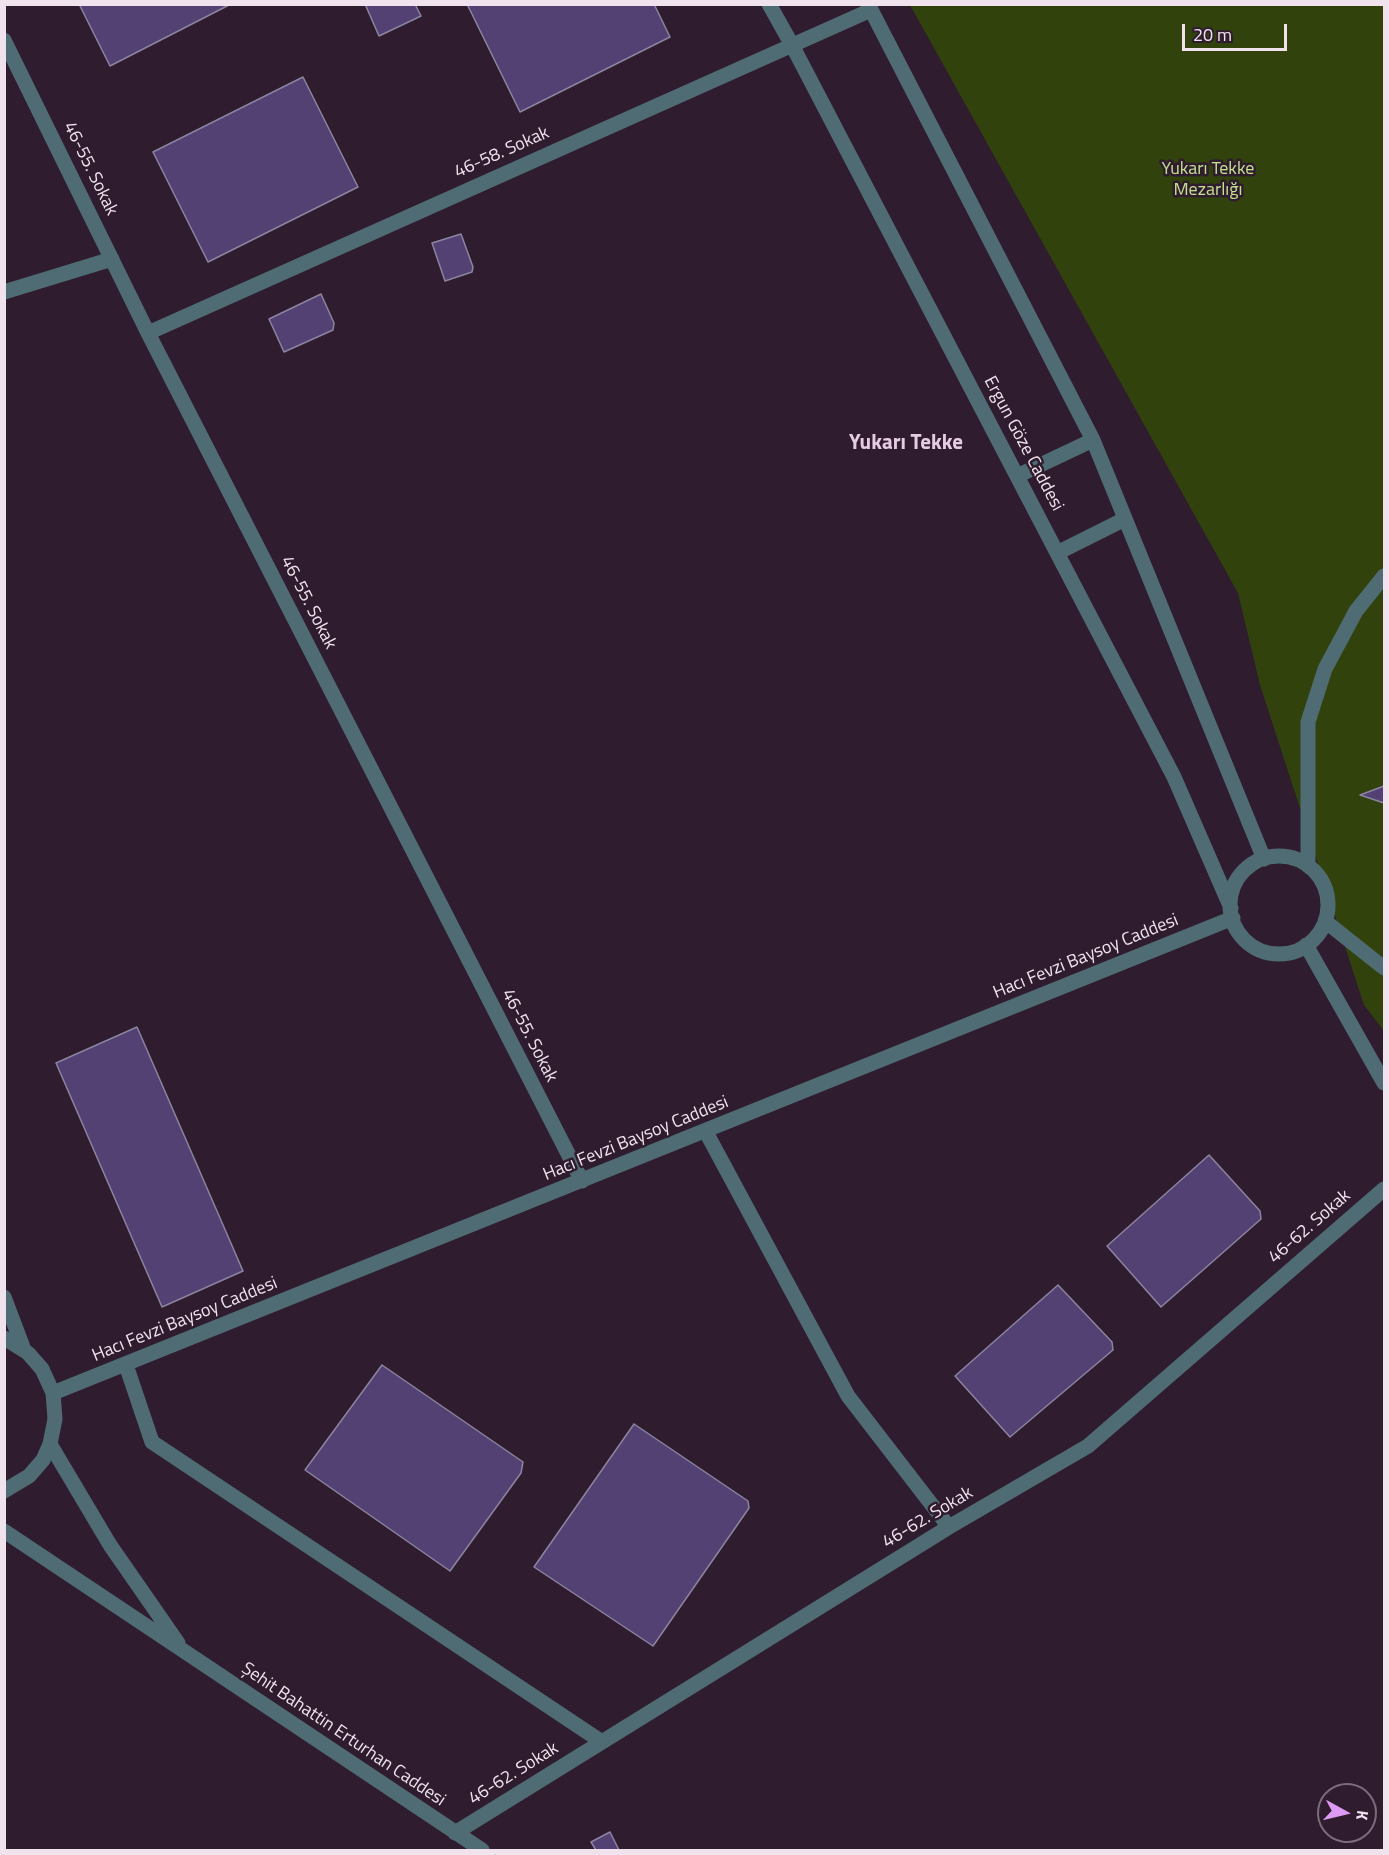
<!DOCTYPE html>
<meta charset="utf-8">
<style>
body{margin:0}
#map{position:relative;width:1389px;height:1855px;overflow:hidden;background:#2f1c2e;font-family:"Titillium Web",sans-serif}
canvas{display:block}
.frame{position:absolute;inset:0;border:6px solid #f0e3ee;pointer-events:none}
.north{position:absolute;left:1317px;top:1783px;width:60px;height:60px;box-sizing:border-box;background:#2f1c2e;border:2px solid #7c6c7b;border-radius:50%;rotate:98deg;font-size:16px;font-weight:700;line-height:24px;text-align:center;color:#f0e3ee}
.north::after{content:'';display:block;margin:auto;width:21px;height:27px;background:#dd99f3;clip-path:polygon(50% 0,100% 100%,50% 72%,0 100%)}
.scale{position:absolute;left:1182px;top:24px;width:105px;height:27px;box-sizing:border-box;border:3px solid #f0e3ee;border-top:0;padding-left:8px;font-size:18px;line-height:21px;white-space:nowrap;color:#f0e3ee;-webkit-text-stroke:4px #2f1c2e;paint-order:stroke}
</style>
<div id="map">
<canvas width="1389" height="1855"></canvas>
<div class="frame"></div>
<div class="north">K</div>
<div class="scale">20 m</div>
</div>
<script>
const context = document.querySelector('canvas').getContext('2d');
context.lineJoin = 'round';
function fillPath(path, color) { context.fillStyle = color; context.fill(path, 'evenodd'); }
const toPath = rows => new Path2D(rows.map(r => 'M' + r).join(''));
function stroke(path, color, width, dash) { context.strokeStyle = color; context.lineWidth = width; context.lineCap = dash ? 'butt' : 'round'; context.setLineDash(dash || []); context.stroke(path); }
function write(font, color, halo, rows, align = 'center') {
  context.font = font + ' "Titillium Web",sans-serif'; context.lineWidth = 5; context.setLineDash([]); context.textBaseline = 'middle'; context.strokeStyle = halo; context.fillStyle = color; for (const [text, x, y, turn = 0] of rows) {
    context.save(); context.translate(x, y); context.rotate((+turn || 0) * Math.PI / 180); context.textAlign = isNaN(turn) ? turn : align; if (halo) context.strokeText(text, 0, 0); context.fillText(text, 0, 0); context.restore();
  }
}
const green = toPath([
 [910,5,1384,5,1384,1031,1364,1005,1260,685,1238,593]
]);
const building = toPath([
 [79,4,231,4,110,66,79,4],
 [365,4,415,4,421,16,379,36,365,4],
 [467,4,654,4,670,37,520,112,467,4],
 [303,77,358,187,208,262,153,152,303,77],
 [461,234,473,267,472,272,445,281,432,243,461,234],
 [321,294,334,323,333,330,284,352,269,319,321,294],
 [1384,786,1384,803,1360,795,1384,786],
 [137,1027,243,1271,162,1307,56,1063,137,1027],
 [1209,1155,1260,1211,1261,1219,1161,1307,1107,1246,1209,1155],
 [1058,1285,1112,1342,1113,1350,1010,1437,955,1376,1058,1285],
 [382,1365,523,1462,521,1473,450,1571,305,1470,382,1365],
 [634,1424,748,1501,749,1508,653,1646,534,1567,634,1424],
 [610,1832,619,1850,596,1850,591,1842,610,1832]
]);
const minor = toPath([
 [769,4,792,45,1174,777,1231,908],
 [868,4,1093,440,1264,859],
 [4,40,148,333,582,1181],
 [4,292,112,259],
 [148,333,871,10],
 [1017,476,1093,440],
 [1057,553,1125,519],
 '1230 905a49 49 0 1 1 98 0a49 49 0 1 1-98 0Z',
 [1308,864,1308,722,1325,669,1356,611,1384,576],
 [1325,921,1384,968],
 [1306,945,1384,1083],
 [706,1132,848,1396,949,1527],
 [4,1297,24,1350],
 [4,1338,28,1353,42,1369,53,1393,55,1419,50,1444,43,1460,29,1476,4,1491],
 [126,1365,152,1442,602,1742],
 [53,1393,1233,918],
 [50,1444,110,1545,178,1643],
 [4,1531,482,1850],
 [455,1833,949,1527,1088,1446,1384,1189]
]);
const streetNames = [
 ["46-58. Sokak",502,153,-24],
 ["46-55. Sokak",90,169,64],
 ["Ergun Göze Caddesi",1023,444,62],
 ["46-55. Sokak",308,603,63],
 ["Hacı Fevzi Baysoy Caddesi",1086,957,-22],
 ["46-55. Sokak",529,1036,63],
 ["Hacı Fevzi Baysoy Caddesi",636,1139,-22],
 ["46-62. Sokak",1310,1227,-41],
 ["Hacı Fevzi Baysoy Caddesi",185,1320,-22],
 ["46-62. Sokak",928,1518,-31],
 ["Şehit Bahattin Erturhan Caddesi",343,1735,34],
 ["46-62. Sokak",514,1774,-32]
];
const parkNames = [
 ["Yukarı Tekke",1208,170],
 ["Mezarlığı",1208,191]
];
const quarterNames = [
 ["Yukarı Tekke",906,444]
];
fillPath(green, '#32420c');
fillPath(building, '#524172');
stroke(building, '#8c84a0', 1.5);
stroke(minor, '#4f6c74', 15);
write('18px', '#f0e3ee', '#2f1c2e', streetNames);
write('18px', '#c4e18f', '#2f1c2e', parkNames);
write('bold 21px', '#e6cce3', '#2f1c2e', quarterNames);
</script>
